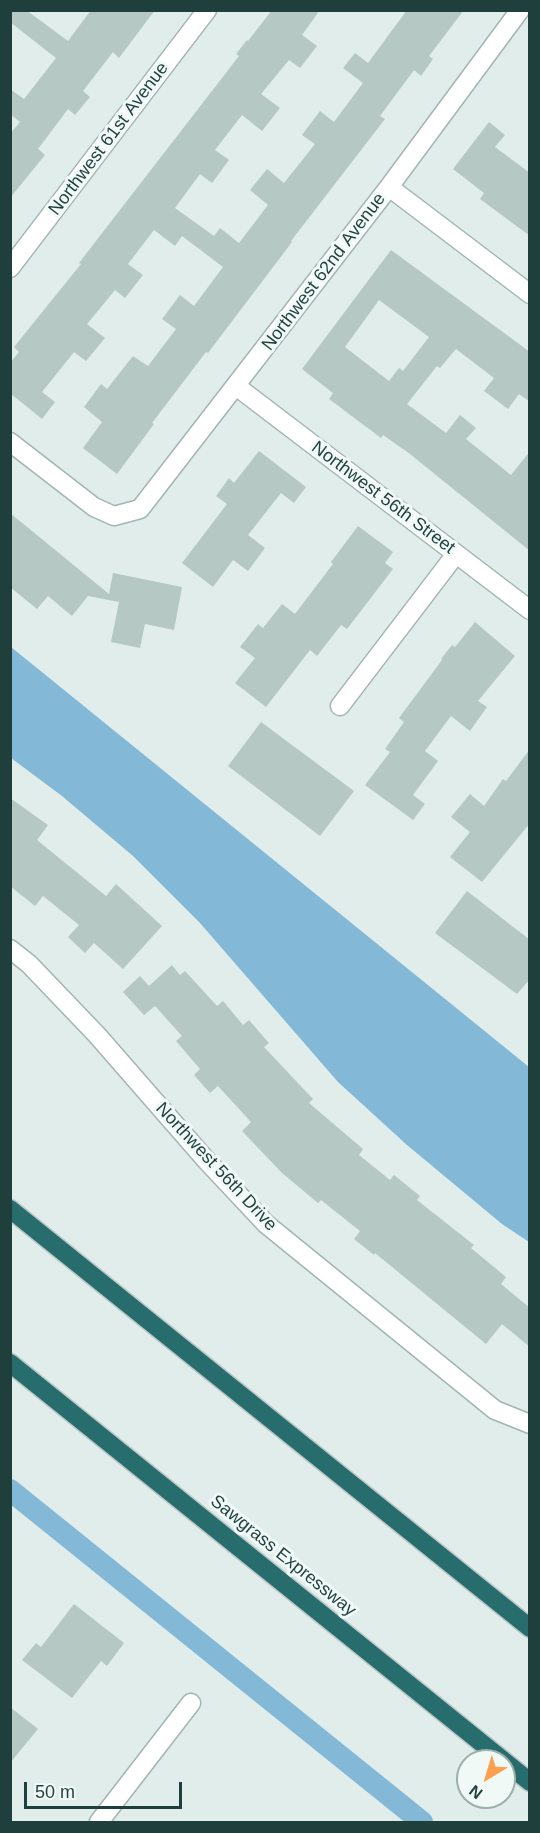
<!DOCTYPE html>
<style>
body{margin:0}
#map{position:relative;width:540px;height:1833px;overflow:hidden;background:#e0edea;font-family:Arial,sans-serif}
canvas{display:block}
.frame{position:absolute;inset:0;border:12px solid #1f3f3d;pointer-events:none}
.north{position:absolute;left:456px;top:1749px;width:60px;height:60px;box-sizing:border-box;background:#f1f9f7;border:2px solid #9dafad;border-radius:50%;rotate:218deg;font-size:16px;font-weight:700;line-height:24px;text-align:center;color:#1f3f3d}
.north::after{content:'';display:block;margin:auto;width:21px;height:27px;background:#fe9f4d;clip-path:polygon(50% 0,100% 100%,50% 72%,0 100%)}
.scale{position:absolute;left:24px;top:1782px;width:158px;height:27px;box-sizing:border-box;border:3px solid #1f3f3d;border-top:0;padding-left:8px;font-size:18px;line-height:21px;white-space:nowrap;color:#1f3f3d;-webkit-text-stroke:4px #f1f9f7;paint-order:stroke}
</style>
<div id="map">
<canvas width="540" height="1833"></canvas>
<div class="frame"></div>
<div class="north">N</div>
<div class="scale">50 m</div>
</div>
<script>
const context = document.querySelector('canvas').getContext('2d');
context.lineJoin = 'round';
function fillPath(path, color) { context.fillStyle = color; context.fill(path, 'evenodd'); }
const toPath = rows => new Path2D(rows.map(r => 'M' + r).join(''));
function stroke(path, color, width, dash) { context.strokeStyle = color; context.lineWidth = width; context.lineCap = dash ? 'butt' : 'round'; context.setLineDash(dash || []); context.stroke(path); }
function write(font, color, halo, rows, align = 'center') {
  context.font = font + ' Arial,sans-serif'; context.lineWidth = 6; context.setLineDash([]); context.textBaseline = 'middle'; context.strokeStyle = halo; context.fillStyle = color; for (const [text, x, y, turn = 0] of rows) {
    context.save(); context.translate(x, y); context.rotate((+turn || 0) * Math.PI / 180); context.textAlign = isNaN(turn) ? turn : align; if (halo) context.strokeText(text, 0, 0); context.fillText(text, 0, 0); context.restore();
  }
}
const water = toPath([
 [11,647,529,1067,529,1242,502,1224,407,1145,338,1082,200,923,133,856,62,796,11,758]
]);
const canal = toPath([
 [10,1490,422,1822]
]);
const building = toPath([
 [10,10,26,10,68,41,91,10,155,10,119,58,113,52,83,91,90,97,75,115,68,109,38,149,45,155,10,198,10,134,20,122,10,114,10,89,24,99,56,58,10,22],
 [272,10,320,10,302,35,317,46,300,68,289,60,261,94,280,108,262,131,242,115,215,150,229,160,212,183,200,174,175,208,214,236,220,228,239,243,268,205,250,190,267,169,284,183,315,144,302,135,320,111,334,122,363,83,343,68,355,53,368,63,407,10,464,10,429,56,433,59,421,76,414,70,380,116,385,119,291,241,292,242,208,353,206,352,152,423,154,424,117,474,83,448,102,422,84,407,101,384,107,389,133,356,148,366,176,329,162,319,180,295,194,306,223,267,182,236,175,246,154,230,128,264,143,275,125,298,115,290,87,324,105,338,86,361,74,352,42,392,55,402,42,419,10,393,10,363,19,352,14,347,81,264,79,263,123,206,239,56,236,54,247,40,248,41],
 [489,122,505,135,495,147,530,173,530,236,480,199,484,193,453,169],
 [391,250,530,352,530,402,519,394,508,409,484,391,494,378,456,349,440,368,437,366,407,404,446,433,460,415,476,428,466,439,511,475,530,451,530,551,410,454,383,435,381,438,329,399,333,393,302,369],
 [379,300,429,337,403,371,399,368,389,381,345,347],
 [259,451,306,487,294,503,281,493,248,535,265,548,248,571,233,560,213,587,182,563,227,504,216,496,229,478,234,483],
 [10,513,109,594,113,573,182,587,174,630,145,624,140,648,111,642,119,602,88,596,72,616,48,596,37,609,10,587],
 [358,526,393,552,385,563,393,569,347,629,341,625,317,656,310,650,266,707,235,683,255,658,240,647,258,624,263,628,282,604,295,614,333,564,331,562],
 [475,622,515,656,478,701,487,707,470,731,451,716,425,751,438,761,413,795,425,804,413,820,365,785,390,752,385,749,404,722,399,718,442,660,441,659,452,645,455,647],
 [261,722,354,791,320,836,228,766],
 [530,749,530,823,482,882,450,857,470,832,451,817,470,794,484,806,503,779,506,781],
 [10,798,48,825,37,840,106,896,116,884,162,926,123,969,94,943,85,953,68,937,79,925,43,896,35,906,10,886],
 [467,891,530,940,530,979,517,994,435,933],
 [172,965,180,975,185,971,217,1006,223,1001,243,1025,249,1020,269,1043,264,1047,313,1099,309,1103,363,1149,359,1155,390,1180,394,1175,420,1196,417,1200,474,1245,471,1248,506,1277,501,1284,530,1308,530,1347,502,1324,486,1344,375,1253,374,1255,354,1239,360,1231,321,1200,318,1203,282,1173,242,1131,251,1122,218,1086,210,1093,194,1075,200,1069,176,1041,182,1036,155,1006,144,1015,123,992,140,976,149,986],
 [74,1604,124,1643,107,1666,101,1661,72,1698,22,1660,36,1643,41,1647],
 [10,1707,38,1729,10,1763]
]);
const minor = toPath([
 [389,187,530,294],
 [10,268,207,10],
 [236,386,530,610],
 [10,442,94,507,114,516,140,509,389,187,520,10],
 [340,706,456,554],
 [10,949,29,964,97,1035,206,1160,266,1224,495,1410,530,1424],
 [99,1822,191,1703]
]);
const highway = toPath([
 [10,1209,530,1628],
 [10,1363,530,1782]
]);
const streetNames = [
 ["Northwest 61st Avenue",109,139,-53],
 ["Northwest 62nd Avenue",324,272,-53],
 ["Northwest 56th Street",383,498,37],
 ["Northwest 56th Drive",216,1167,47],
 ["Sawgrass Expressway",283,1556,39]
];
fillPath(water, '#83b8d7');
stroke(canal, '#83b8d7', 22);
fillPath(building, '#b5c8c4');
stroke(minor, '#a2b5b3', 21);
stroke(highway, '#c0c9c9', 21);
stroke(minor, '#fff', 18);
stroke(highway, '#286d6d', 18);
write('18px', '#1f3f3d', '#f1f9f7', streetNames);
</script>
